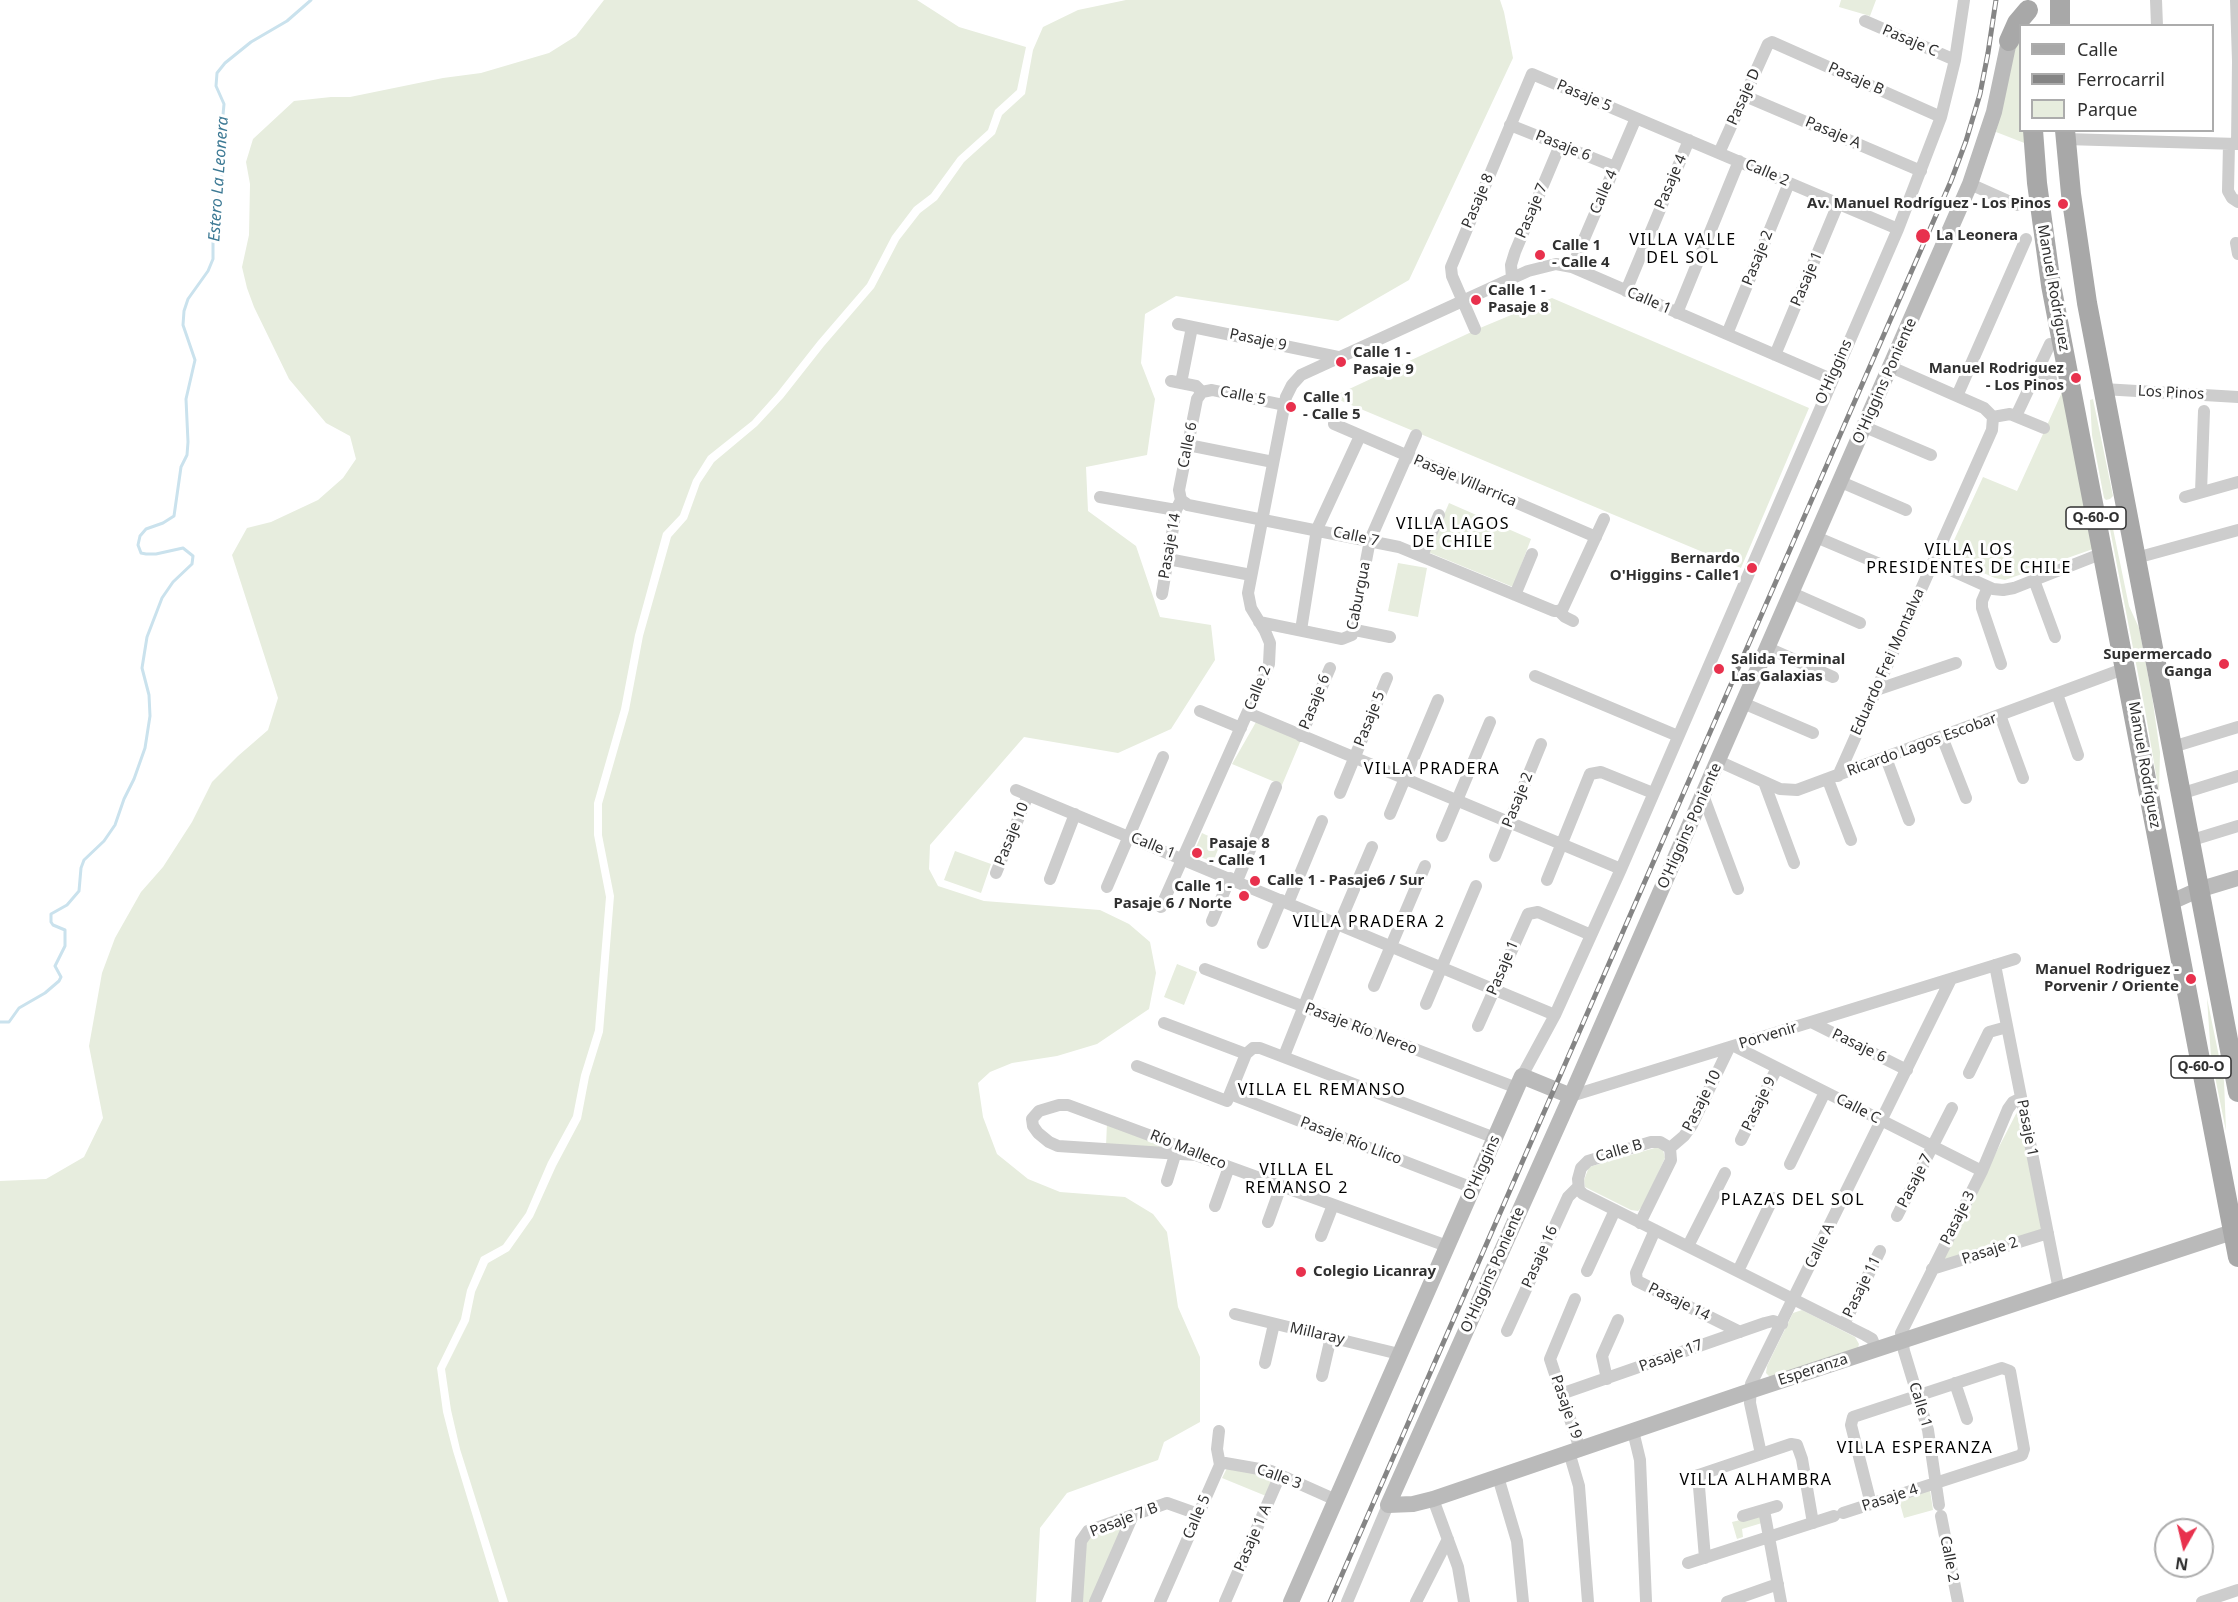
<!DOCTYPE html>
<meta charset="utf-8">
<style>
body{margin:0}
#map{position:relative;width:2238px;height:1602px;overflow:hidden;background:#fff;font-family:"Noto Sans",sans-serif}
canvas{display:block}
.legend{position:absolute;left:2019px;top:24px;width:195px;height:108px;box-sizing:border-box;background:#fff;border:2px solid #acacac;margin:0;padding:8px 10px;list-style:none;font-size:18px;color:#303030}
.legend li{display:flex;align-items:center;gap:12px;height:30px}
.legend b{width:30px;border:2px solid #acacac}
.north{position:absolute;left:2154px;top:1518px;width:60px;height:60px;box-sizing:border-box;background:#fff;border:2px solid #acacac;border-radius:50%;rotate:188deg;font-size:16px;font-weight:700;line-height:24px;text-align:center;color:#303030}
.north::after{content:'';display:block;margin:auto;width:21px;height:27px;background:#e8314d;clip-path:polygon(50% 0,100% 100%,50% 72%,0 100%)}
</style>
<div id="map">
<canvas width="2238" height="1602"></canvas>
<ul class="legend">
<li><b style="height:8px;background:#a8a8a8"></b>Calle</li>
<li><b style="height:8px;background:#858585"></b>Ferrocarril</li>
<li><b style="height:16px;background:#e7edde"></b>Parque</li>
</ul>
<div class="north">N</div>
</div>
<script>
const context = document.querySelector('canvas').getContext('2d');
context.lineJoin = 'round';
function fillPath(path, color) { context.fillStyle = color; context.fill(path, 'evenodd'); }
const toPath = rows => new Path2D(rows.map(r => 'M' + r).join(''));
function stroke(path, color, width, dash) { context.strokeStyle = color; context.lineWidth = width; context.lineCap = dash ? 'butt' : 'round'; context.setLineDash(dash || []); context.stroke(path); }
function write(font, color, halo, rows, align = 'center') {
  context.font = font + ' "Noto Sans",sans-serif'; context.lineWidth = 6; context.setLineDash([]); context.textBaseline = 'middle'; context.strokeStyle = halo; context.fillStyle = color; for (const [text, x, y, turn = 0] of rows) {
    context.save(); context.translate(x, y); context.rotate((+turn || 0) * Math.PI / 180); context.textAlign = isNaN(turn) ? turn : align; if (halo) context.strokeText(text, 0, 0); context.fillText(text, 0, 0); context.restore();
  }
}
const green = toPath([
 [604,0,917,0,959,27,1026,47,1017,90,995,110,988,130,958,157,931,194,914,207,892,236,867,284,818,341,777,393,752,421,708,456,693,480,680,515,663,533,635,635,621,709,594,803,594,835,606,897,595,1030,581,1075,573,1116,548,1162,526,1213,503,1245,481,1257,467,1290,461,1319,437,1368,443,1412,453,1451,499,1602,0,1602,0,1181,46,1179,84,1157,103,1118,89,1046,102,973,115,938,141,892,163,867,192,822,212,782,238,756,268,730,278,698,232,555,247,528,271,522,318,500,343,478,356,459,350,436,326,423,289,379,254,307,247,288,242,267,249,235,250,184,246,162,253,139,294,101,331,97,350,97,443,78,481,73,549,53,576,36],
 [1126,0,1500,0,1504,12,1513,58,1409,280,1338,321,1176,296,1145,314,1141,363,1155,399,1147,455,1086,467,1088,511,1136,546,1160,617,1211,625,1215,660,1171,729,1118,753,1024,737,930,845,929,869,938,886,984,901,1100,910,1129,924,1150,942,1156,973,1149,1009,1097,1044,1057,1056,1012,1063,990,1072,978,1083,983,1117,997,1154,1028,1179,1060,1192,1125,1197,1153,1214,1167,1232,1178,1307,1200,1357,1200,1422,1164,1442,1158,1460,1067,1493,1040,1528,1036,1602,508,1602,460,1449,451,1410,445,1369,469,1321,475,1292,488,1263,509,1251,533,1217,556,1166,581,1119,589,1077,603,1032,614,896,602,835,602,804,629,710,643,636,671,537,687,519,700,483,714,462,757,426,783,398,824,346,874,288,899,240,920,213,937,200,964,162,995,134,1002,115,1025,94,1033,50,1043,27,1078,10],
 [1841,0,1876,0,1870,16,1839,7],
 [2020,26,2020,130,2026,131,2027,144,1996,132],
 [1552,298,1809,408,1741,568,1332,397,1480,328],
 [2063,390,2093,549,2005,580,1995,578,1951,559,1948,557,1950,549,1983,477,2017,491],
 [2093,399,2113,496,2110,499,2106,500,2104,498,2092,435,2090,400],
 [1449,503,1531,539,1513,587,1428,552],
 [2108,519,2111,519,2129,606,2139,628,2152,696,2160,752,2159,792,2145,710],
 [1398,563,1427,568,1418,617,1388,611],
 [1256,722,1301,740,1282,785,1232,764],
 [1202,833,1221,842,1213,862,1195,855,1194,852],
 [955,851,991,864,981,893,944,880],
 [1177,964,1197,972,1184,1005,1164,997],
 [2207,998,2224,1081,2226,1131,2211,1057],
 [2018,1110,2043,1218,2041,1231,1944,1263,1941,1259],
 [1107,1123,1170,1146,1168,1151,1106,1146],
 [1658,1147,1663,1150,1665,1158,1643,1206,1638,1211,1631,1210,1585,1187,1584,1180,1589,1167],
 [1802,1310,1855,1337,1859,1344,1858,1348,1771,1378,1766,1373,1767,1366,1793,1313],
 [1227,1468,1274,1477,1266,1496,1222,1478],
 [1930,1490,1933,1510,1904,1518,1899,1500],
 [1761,1515,1762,1523,1742,1529,1743,1537,1737,1539,1732,1522],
 [1127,1519,1091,1602,1082,1602,1086,1536]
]);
const stream = toPath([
 [0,1022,9,1022,19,1008,45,993,59,981,61,977,55,966,65,946,65,930,53,925,51,922,51,914,67,905,79,891,81,868,84,860,104,841,115,825,124,799,134,779,145,748,150,716,149,695,142,668,147,637,162,598,173,582,192,564,193,556,183,548,156,554,146,554,141,553,138,545,140,536,146,529,163,523,174,516,181,467,187,455,188,442,186,399,195,360,183,325,184,311,188,299,208,271,213,259,213,233,224,162,221,137,224,104,216,86,217,73,225,63,251,42,287,21,311,0]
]);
const street = toPath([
 [2156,0,2157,26],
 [2236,0,2238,61],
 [1865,21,1955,60],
 [1745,96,1921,171],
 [1510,125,1615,167],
 [2065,139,2238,144],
 [2229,144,2228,191,2232,198,2238,202],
 [2237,144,2238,61],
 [1719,153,1768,44,1772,42,1941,117],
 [1970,184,2017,205],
 [2236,243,2238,254],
 [1572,267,1636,118],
 [1512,278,1511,265,1515,252,1560,145],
 [1626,291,1689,140],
 [1677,313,1739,161],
 [1178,324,1338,357],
 [1475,329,1452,276,1451,267,1532,74,1898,229],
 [1727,334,1789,183],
 [1775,355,1838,204],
 [1891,367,1984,408,1993,417],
 [2037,373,2051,379],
 [1171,381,1196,386,1202,392],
 [1181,383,1192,327],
 [2103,389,2238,397],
 [1202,392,1212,390,1284,405],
 [1957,396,2026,239],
 [2016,416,2050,344],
 [1993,417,2010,414,2044,428],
 [1334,424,1596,537],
 [1865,427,1931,455],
 [1188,445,1273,462],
 [1841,482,1906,510],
 [2201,492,2204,411],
 [1100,497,1176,510],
 [2185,497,2238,482],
 [1181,500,1188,505,1399,547,1554,611,1559,611,1565,617,1573,621],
 [1181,500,1179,490,1197,399,1202,392],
 [1816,537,1882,565],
 [1422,556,1439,515],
 [2136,558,2238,530],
 [1168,559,1251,575],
 [1933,562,1993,589,2003,590,2014,588,2103,553],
 [2034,580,2055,637],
 [1988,587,1982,601,1982,608,2001,664],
 [1792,593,1860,623],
 [1162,594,1176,510,1181,500],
 [1515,595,1532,554],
 [1559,611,1563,608,1604,519],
 [1259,622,1342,639,1352,635,1370,540,1416,435],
 [1301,630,1317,529,1360,436],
 [1355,630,1390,637],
 [1768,648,1833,677],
 [1535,676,1678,736],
 [1876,690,1956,663],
 [2057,694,2078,755],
 [1743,703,1813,733],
 [1200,711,1241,728],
 [1248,713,1621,869],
 [2000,715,2023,778],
 [1301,736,1330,668],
 [1942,737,1966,798],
 [2172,751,2179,745,2238,727],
 [1886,758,1909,820],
 [1718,761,1780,789,1797,790,2126,668],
 [1838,776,1992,430,1993,417],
 [1828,780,1851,840],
 [1764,782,1794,863],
 [1016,790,1555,1015],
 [1340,793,1387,678],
 [2180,794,2238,776],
 [1703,795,1738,889],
 [1390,814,1438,700],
 [1442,836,1490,722],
 [2189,841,2238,826],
 [1495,856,1541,744],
 [996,873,1028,795],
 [1050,879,1075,814],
 [1547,880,1590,774,1601,772,1653,793],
 [1237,881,1276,787],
 [1107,887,1163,757],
 [1288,903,1322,821],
 [1161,907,1269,664,1270,643,1265,631,1251,608,1248,593,1286,397,1292,385,1301,375,1528,271,1556,264,1572,267,1831,379],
 [1212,921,1230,878],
 [1263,943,1281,900],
 [1995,965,2059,1290],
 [1205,969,1517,1088],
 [1374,986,1425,866],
 [1426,1004,1476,886],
 [1811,1022,1907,1070],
 [1164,1023,1246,1054],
 [1478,1026,1528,914,1538,912,1591,935],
 [1734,1046,1982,1171],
 [1284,1056,1337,923,1343,915,1372,847],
 [1137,1066,1227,1101,1246,1054,1253,1048,1260,1048,1495,1138],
 [1969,1073,1989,1032,2007,1027],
 [1522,1076,1555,1015,1621,869,1898,229,1941,117,1955,60,1964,0],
 [1230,1094,1473,1188],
 [1571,1096,2015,959],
 [1741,1140,1777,1068],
 [1670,1148,1684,1136,1692,1125,1729,1048],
 [1196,1155,1058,1146,1049,1142,1038,1133,1033,1126,1032,1119,1039,1111,1059,1105,1068,1105,1173,1144,1196,1155,1447,1246],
 [1790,1164,1825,1092],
 [1167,1181,1175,1155],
 [1215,1206,1229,1167],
 [1897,1216,1952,1108],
 [1268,1222,1281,1186],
 [1640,1223,1671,1160,1670,1148,1660,1142,1651,1142,1588,1161,1581,1168,1578,1179,1579,1190,1583,1194,1865,1335,1872,1339,1876,1349],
 [1655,1230,1636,1273,1637,1281,1740,1332],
 [1321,1236,1333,1205],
 [1688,1246,1725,1173],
 [1932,1269,2048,1233],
 [1587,1271,1615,1210],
 [1738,1271,1773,1198],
 [1575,1299,1550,1359,1580,1449],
 [1235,1314,1399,1354],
 [1844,1324,1880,1251],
 [1507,1331,1568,1197,1578,1187],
 [1265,1363,1274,1324],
 [1322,1376,1331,1337],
 [1607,1379,1602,1356,1618,1320],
 [1955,1383,1967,1419],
 [1561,1394,1765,1323,1773,1321,1782,1324],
 [1633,1431,1640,1460,1646,1601],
 [1569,1452,1579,1486,1588,1602],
 [1761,1454,1750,1403,1751,1384,1951,979],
 [1220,1465,1225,1463,1271,1471,1336,1500],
 [1698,1475,1705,1558],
 [1498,1477,1517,1541,1523,1602],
 [1693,1477,1791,1444,1797,1445,1802,1459,1813,1523],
 [1433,1499,1458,1567,1464,1602],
 [1939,1505,1928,1430,1904,1351,1901,1333,1982,1171,2008,1109,2013,1102,2021,1098],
 [1764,1510,1781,1602],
 [1843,1513,2022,1455,2024,1449,2010,1371,2002,1368,1853,1417,1851,1425,1871,1504],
 [1743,1516,1777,1506],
 [1941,1516,1958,1602],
 [1688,1563,1834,1516],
 [1077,1602,1081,1541,1088,1531,1167,1503,1198,1514],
 [1095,1602,1133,1515],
 [1160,1602,1220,1465,1217,1449,1219,1431],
 [1225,1602,1280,1475],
 [1347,1602,1388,1505],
 [1416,1602,1448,1539],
 [1727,1602,1778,1584],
 [2202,1602,2238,1590]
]);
const secondary = toPath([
 [2009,41,1994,112,1970,184,1571,1096,1388,1505,1413,1504,1433,1499,1750,1391,2238,1230],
 [2169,903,2198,890,2238,878],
 [1291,1602,1522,1076,1571,1096]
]);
const primary = toPath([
 [2060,0,2060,26],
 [2009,41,2017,23,2028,10],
 [2033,130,2037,183,2051,285,2238,1257],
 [2065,130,2071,194,2087,303,2238,1092]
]);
const rail = toPath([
 [1330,1602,1951,181,1966,141,1980,94,1988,53,1996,0]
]);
const markers = [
 [2063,204,6,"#e8314d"],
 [1923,236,8,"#e8314d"],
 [1540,255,6,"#e8314d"],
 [1476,300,6,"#e8314d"],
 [1341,362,6,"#e8314d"],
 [2076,378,6,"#e8314d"],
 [1291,407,6,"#e8314d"],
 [1752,568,6,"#e8314d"],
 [2224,664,6,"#e8314d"],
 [1719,669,6,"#e8314d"],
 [1197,853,6,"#e8314d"],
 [1255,881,6,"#e8314d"],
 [1244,896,6,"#e8314d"],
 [2191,979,6,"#e8314d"],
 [1301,1272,6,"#e8314d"]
];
const shields = [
 [2096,518,60],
 [2201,1067,60]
];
const shieldNames = [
 ["Q-60-O",2096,518],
 ["Q-60-O",2201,1067]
];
const streetNames = [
 ["Pasaje C",1910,41,23],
 ["Pasaje B",1856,79,24],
 ["Pasaje 5",1584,96,23],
 ["Pasaje D",1744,97,-66],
 ["Pasaje A",1833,133,23],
 ["Pasaje 6",1563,146,22],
 ["Calle 2",1767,173,23],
 ["Pasaje 4",1671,182,-67],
 ["Calle 4",1604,192,-67],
 ["Pasaje 8",1478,201,-67],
 ["Pasaje 7",1532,211,-67],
 ["Pasaje 2",1758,258,-68],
 ["Pasaje 1",1807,279,-67],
 ["Manuel Rodríguez",2053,288,80],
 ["Calle 1",1649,301,23],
 ["Pasaje 9",1258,340,12],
 ["O'Higgins",1834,372,-66],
 ["O'Higgins Poniente",1885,381,-66],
 ["Los Pinos",2171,393,3],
 ["Calle 5",1243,396,11],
 ["Calle 6",1188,445,-79],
 ["Pasaje Villarrica",1465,481,23],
 ["Calle 7",1356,537,12],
 ["Pasaje 14",1170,546,-80],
 ["Caburgua",1359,596,-79],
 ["Eduardo Frei Montalva",1888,662,-66],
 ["Calle 2",1258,688,-68],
 ["Pasaje 6",1315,702,-68],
 ["Pasaje 5",1370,719,-68],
 ["Ricardo Lagos Escobar",1922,745,-20],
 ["Manuel Rodríguez",2144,765,80],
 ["Pasaje 2",1518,800,-68],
 ["O'Higgins Poniente",1690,826,-66],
 ["Pasaje 10",1012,834,-68],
 ["Calle 1",1153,846,22],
 ["Pasaje 1",1503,968,-67],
 ["Pasaje Río Nereo",1361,1029,21],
 ["Porvenir",1768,1036,-17],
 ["Pasaje 6",1859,1046,26],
 ["Pasaje 10",1702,1101,-63],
 ["Pasaje 9",1759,1104,-64],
 ["Calle C",1858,1109,27],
 ["Pasaje 1",2027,1128,79],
 ["Pasaje Río Llico",1351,1141,21],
 ["Río Malleco",1188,1150,22],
 ["Calle B",1619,1151,-16],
 ["O'Higgins",1482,1168,-66],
 ["Pasaje 7",1915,1181,-63],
 ["Pasaje 3",1958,1218,-63],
 ["Calle A",1820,1246,-64],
 ["Pasaje 2",1990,1251,-18],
 ["Pasaje 16",1540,1257,-66],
 ["O'Higgins Poniente",1493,1270,-66],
 ["Pasaje 11",1862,1287,-64],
 ["Pasaje 14",1679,1302,26],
 ["Millaray",1317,1334,13],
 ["Pasaje 17",1671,1356,-20],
 ["Esperanza",1813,1370,-18],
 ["Calle 1",1920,1405,73],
 ["Pasaje 19",1566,1407,71],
 ["Calle 3",1279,1477,20],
 ["Pasaje 4",1890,1498,-18],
 ["Calle 5",1197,1517,-67],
 ["Pasaje 7 B",1124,1520,-21],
 ["Pasaje 1 A",1253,1538,-67],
 ["Calle 2",1949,1559,79]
];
const poiNames = [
 ["Av. Manuel Rodríguez - Los Pinos",2051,204,"right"],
 ["La Leonera",1936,236],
 ["Calle 1",1552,246],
 ["- Calle 4",1552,263],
 ["Calle 1 -",1488,291],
 ["Pasaje 8",1488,308],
 ["Calle 1 -",1353,353],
 ["Pasaje 9",1353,370],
 ["Manuel Rodriguez",2064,369,"right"],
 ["- Los Pinos",2064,386,"right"],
 ["Calle 1",1303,398],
 ["- Calle 5",1303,415],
 ["Bernardo",1740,559,"right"],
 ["O'Higgins - Calle1",1740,576,"right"],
 ["Supermercado",2212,655,"right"],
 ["Ganga",2212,672,"right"],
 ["Salida Terminal",1731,660],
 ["Las Galaxias",1731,677],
 ["Pasaje 8",1209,844],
 ["- Calle 1",1209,861],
 ["Calle 1 - Pasaje6 / Sur",1267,881],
 ["Calle 1 -",1232,887,"right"],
 ["Pasaje 6 / Norte",1232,904,"right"],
 ["Manuel Rodriguez -",2179,970,"right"],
 ["Porvenir / Oriente",2179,987,"right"],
 ["Colegio Licanray",1313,1272]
];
const waterNames = [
 ["Estero La Leonera",219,179,-86]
];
const neighbourhoodNames = [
 ["VILLA VALLE",1683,240],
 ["DEL SOL",1683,258],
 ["VILLA LAGOS",1453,524],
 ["DE CHILE",1453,542],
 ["VILLA LOS",1969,550],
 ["PRESIDENTES DE CHILE",1969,568],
 ["VILLA PRADERA",1432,769],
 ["VILLA PRADERA 2",1369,922],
 ["VILLA EL REMANSO",1322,1090],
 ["VILLA EL",1297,1170],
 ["REMANSO 2",1297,1188],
 ["PLAZAS DEL SOL",1793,1200],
 ["VILLA ESPERANZA",1915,1448],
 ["VILLA ALHAMBRA",1756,1480]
];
fillPath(green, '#e7edde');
stroke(stream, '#cae2ed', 3);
stroke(street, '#cdcdcd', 12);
stroke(secondary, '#bababa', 16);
stroke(primary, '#a8a8a8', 20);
stroke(rail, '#858585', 5);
stroke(rail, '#fff', 3, [9]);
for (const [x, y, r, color] of markers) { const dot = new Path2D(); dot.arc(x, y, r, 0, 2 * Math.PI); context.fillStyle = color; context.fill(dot); stroke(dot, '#fff', 2); }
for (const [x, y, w] of shields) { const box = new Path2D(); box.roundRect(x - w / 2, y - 11, w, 22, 4.5); context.fillStyle = '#fff'; context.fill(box); stroke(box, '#303030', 1.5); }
write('bold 14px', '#303030', null, shieldNames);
write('15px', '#303030', '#fff', streetNames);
write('bold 15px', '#303030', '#fff', poiNames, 'left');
write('italic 16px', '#3c7994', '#fff', waterNames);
context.letterSpacing = '1.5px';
write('16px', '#000', '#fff', neighbourhoodNames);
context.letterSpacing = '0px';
</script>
